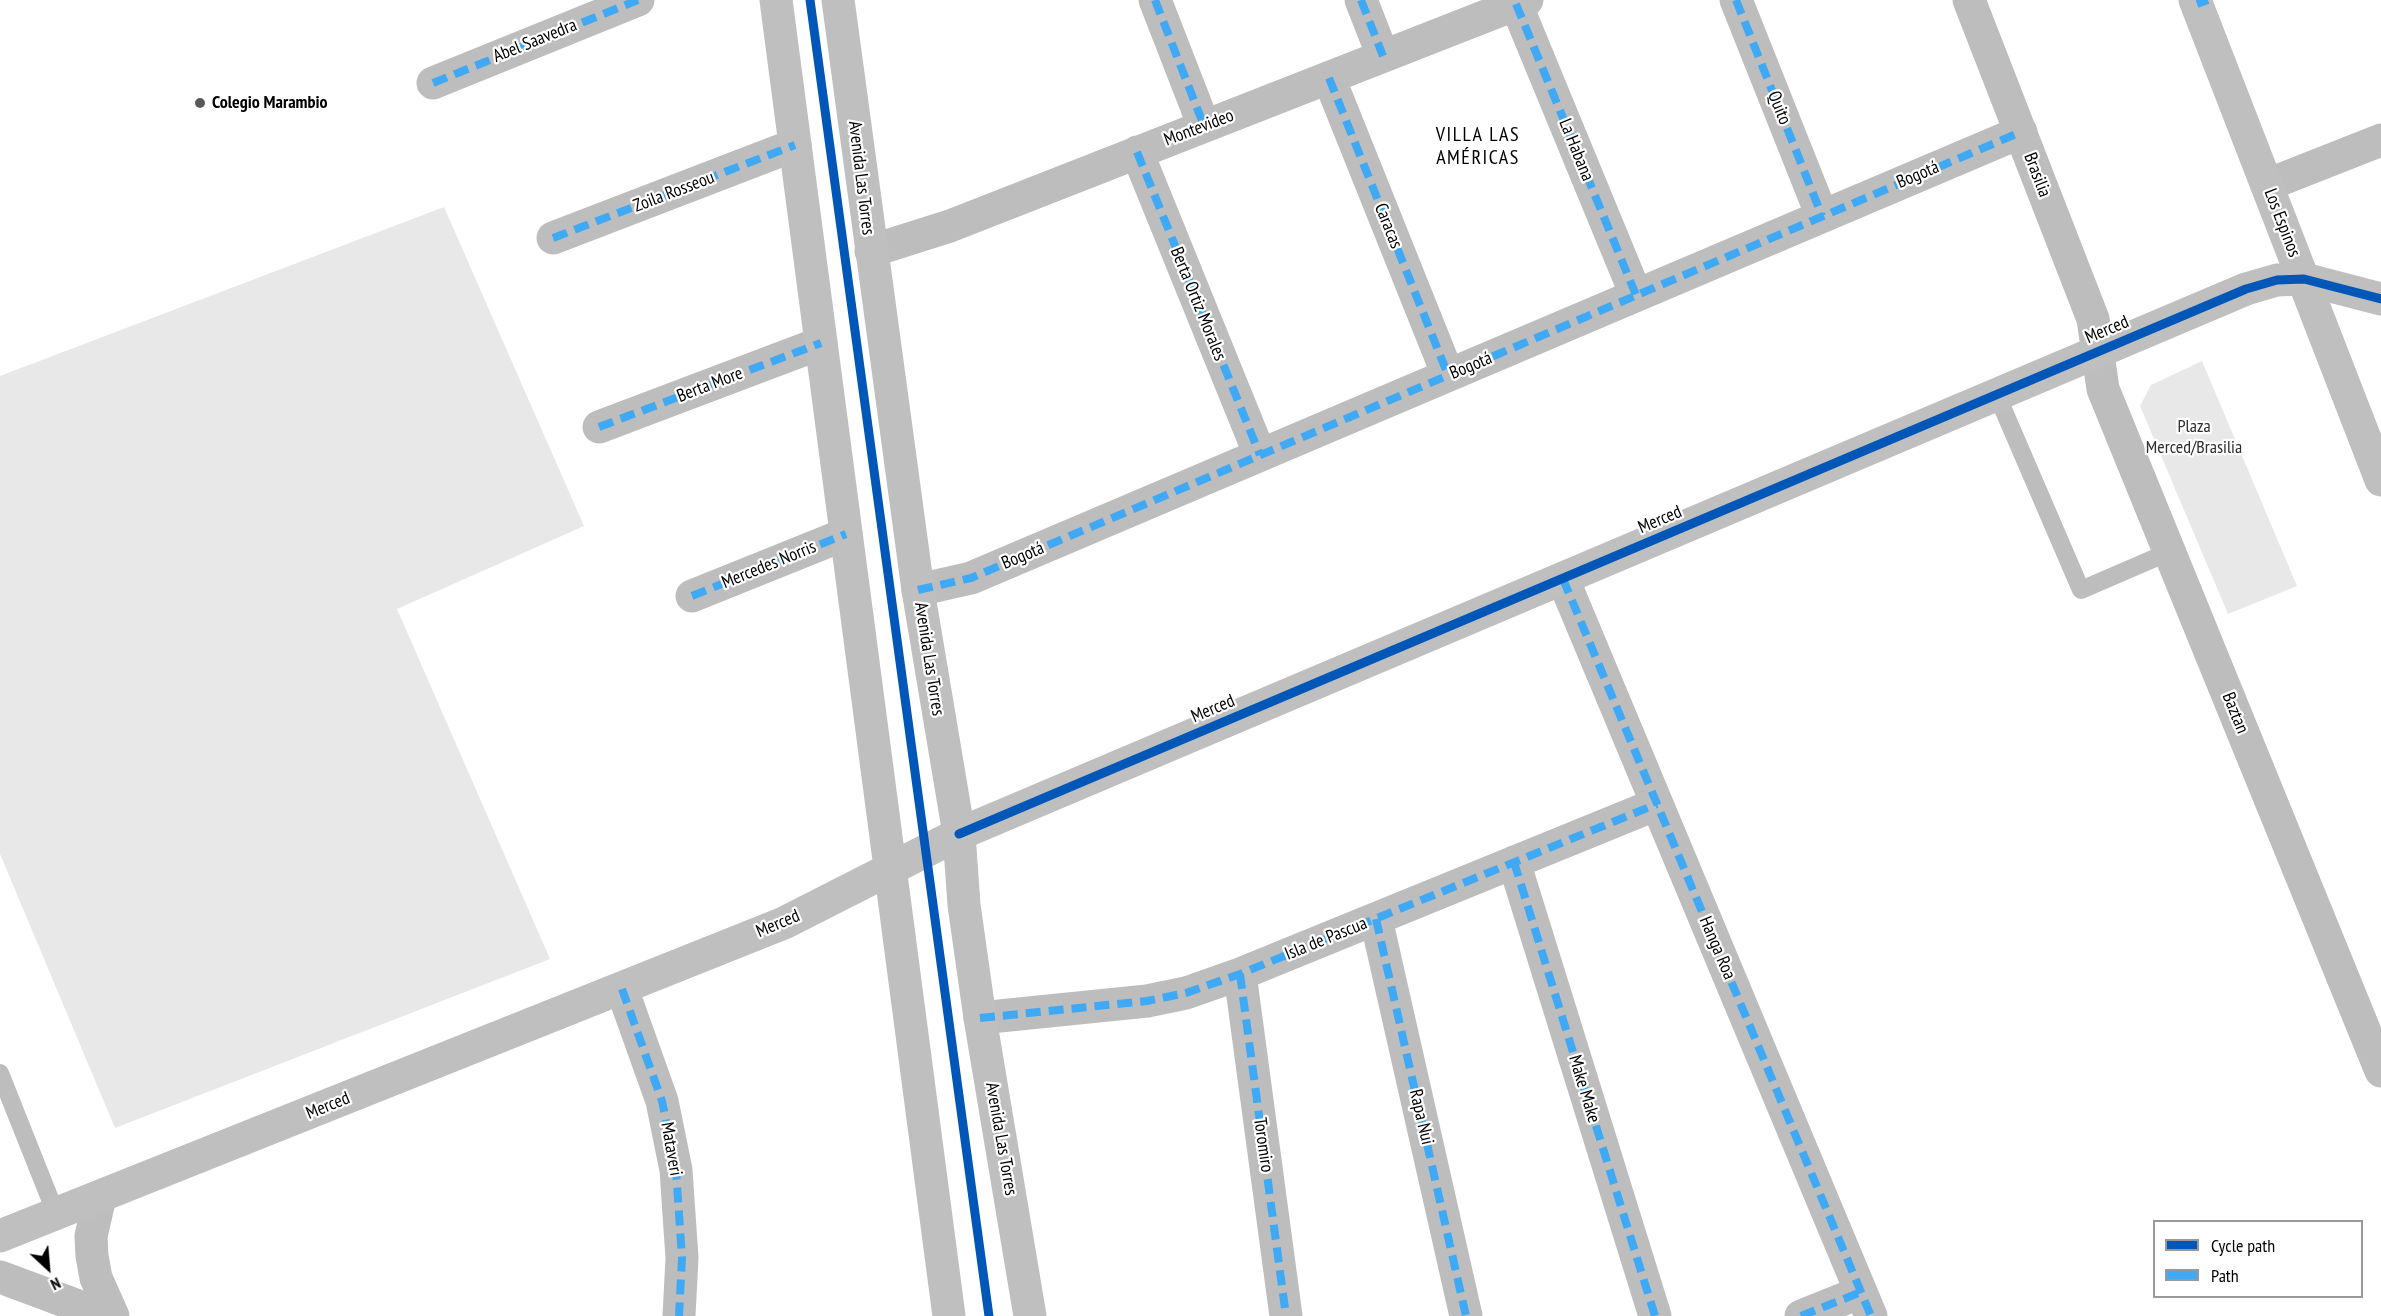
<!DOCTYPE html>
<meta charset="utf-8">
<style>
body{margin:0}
#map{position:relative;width:2381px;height:1316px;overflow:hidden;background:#fff;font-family:"PT Sans Narrow",sans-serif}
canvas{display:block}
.legend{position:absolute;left:2153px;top:1220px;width:210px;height:78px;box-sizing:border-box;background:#fff;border:2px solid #999;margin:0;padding:8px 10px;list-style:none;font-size:18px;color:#000}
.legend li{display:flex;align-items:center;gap:12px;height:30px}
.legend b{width:30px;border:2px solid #999}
.north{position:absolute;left:18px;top:1238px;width:60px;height:60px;-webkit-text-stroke:4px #fff;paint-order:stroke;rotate:154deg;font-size:16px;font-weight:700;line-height:24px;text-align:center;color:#000}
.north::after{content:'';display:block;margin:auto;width:21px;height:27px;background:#000;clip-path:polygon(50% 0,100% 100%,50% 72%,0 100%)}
</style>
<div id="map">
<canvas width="2381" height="1316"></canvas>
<ul class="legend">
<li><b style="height:8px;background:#0057b8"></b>Cycle path</li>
<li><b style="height:8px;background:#3fa9f5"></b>Path</li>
</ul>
<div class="north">N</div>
</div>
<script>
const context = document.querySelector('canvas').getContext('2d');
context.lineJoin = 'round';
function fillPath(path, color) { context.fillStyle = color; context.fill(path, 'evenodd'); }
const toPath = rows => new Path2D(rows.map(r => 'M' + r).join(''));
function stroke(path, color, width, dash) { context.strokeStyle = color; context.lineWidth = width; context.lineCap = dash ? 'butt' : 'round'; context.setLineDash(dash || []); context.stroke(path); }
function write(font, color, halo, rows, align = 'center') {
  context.font = font + ' "PT Sans Narrow",sans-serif'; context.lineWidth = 4.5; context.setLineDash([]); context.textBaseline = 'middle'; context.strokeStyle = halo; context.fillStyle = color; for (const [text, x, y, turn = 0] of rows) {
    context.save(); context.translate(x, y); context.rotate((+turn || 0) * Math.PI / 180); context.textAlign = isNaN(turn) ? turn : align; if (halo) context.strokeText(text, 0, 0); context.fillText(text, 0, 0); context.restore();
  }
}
const green = toPath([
 [444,207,584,526,397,609,550,959,115,1128,0,854,0,376],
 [2202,361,2297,586,2228,614,2140,406,2151,385]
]);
const lane = toPath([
 [1997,395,2081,590,2169,552],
 [0,1073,56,1214]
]);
const street = toPath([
 [1155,0,1204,126],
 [1361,0,1383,56],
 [1736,0,1822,216],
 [1969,0,2093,319,2103,389,2381,1071],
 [1516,4,1636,295],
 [1329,78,1448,375],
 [433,83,638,0],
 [1137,152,1260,455],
 [2267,185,2381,140],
 [553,238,795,145],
 [871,251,950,226,1527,0],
 [599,427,821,343],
 [1563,579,1871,1316],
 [918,590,971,578,2021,132],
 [692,596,846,534],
 [1514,862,1655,1316],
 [1376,919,1466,1316],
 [1240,974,1286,1316],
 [622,989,662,1101,676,1170,682,1258,679,1316],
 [980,1018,1147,1001,1186,993,1240,974,1657,804],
 [100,1197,91,1236,92,1256,96,1278,113,1316],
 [0,1277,105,1316],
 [1801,1316,1861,1292]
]);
const secondary = toPath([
 [776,0,949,1316],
 [838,0,918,590,959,834,964,905,980,1018,1030,1316],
 [2195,0,2381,480],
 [0,1236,784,923,959,834,2246,289,2277,280,2304,279,2381,299]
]);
const quiet = toPath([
 [1155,0,1204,126],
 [1361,0,1383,56],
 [1736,0,1822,216],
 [1516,4,1636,295],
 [2197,4,2208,0],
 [1329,78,1448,375],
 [433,83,638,0],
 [1137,152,1260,455],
 [553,238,795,145],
 [599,427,821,343],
 [1563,579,1871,1316],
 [918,590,971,578,2021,132],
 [692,596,846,534],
 [1514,862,1655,1316],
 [1376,919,1466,1316],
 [1240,974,1286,1316],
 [622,989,662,1101,676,1170,682,1258,679,1316],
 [980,1018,1147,1001,1186,993,1240,974,1657,804],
 [1801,1316,1861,1292]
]);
const cycleway = toPath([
 [810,0,989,1316],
 [959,834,2246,289,2277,280,2304,279,2381,299]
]);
const markers = [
 [200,103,6,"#595959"]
];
const streetNames = [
 ["Abel Saavedra",535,41,-22],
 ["Quito",1779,108,68],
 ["Montevideo",1199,128,-21],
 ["La Habana",1576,150,68],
 ["Bogotá",1918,175,-23],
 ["Brasilia",2037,175,69],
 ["Avenida Las Torres",861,178,83],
 ["Zoila Rosseou",674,192,-21],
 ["Los Espinos",2282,223,69],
 ["Caracas",1388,226,68],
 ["Berta Ortiz Morales",1198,304,68],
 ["Merced",2107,330,-23],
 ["Bogotá",1471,366,-23],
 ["Berta More",710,385,-21],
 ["Merced",1660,520,-23],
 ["Bogotá",1023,556,-23],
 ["Mercedes Norris",769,565,-22],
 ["Avenida Las Torres",929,659,81],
 ["Merced",1213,709,-23],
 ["Baztan",2235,713,68],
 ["Merced",778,924,-23],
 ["Isla de Pascua",1326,939,-22],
 ["Hanga Roa",1717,948,67],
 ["Make Make",1584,1089,73],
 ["Merced",328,1106,-22],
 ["Rapa Nui",1421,1117,77],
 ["Avenida Las Torres",1001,1139,80],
 ["Toromiro",1263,1145,82],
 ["Mataveri",671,1149,80]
];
const poiNames = [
 ["Colegio Marambio",212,103]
];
const parkNames = [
 ["Plaza",2194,427],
 ["Merced/Brasilia",2194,448]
];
const neighbourhoodNames = [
 ["VILLA LAS",1478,135],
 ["AMÉRICAS",1478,158]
];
fillPath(green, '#e8e8e8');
stroke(lane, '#bdbdbd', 18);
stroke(street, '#bdbdbd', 33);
stroke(secondary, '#bfbfbf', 33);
stroke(quiet, '#3fa9f5', 8, [15, 8]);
stroke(cycleway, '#0057b8', 9);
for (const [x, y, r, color] of markers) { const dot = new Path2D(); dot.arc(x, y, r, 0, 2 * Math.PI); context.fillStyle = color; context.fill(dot); stroke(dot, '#fff', 2); }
write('18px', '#000', '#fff', streetNames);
write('bold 18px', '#000', '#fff', poiNames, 'left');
write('18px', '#2d2d2d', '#fff', parkNames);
context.letterSpacing = '1.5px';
write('20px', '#000', '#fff', neighbourhoodNames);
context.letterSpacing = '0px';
</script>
